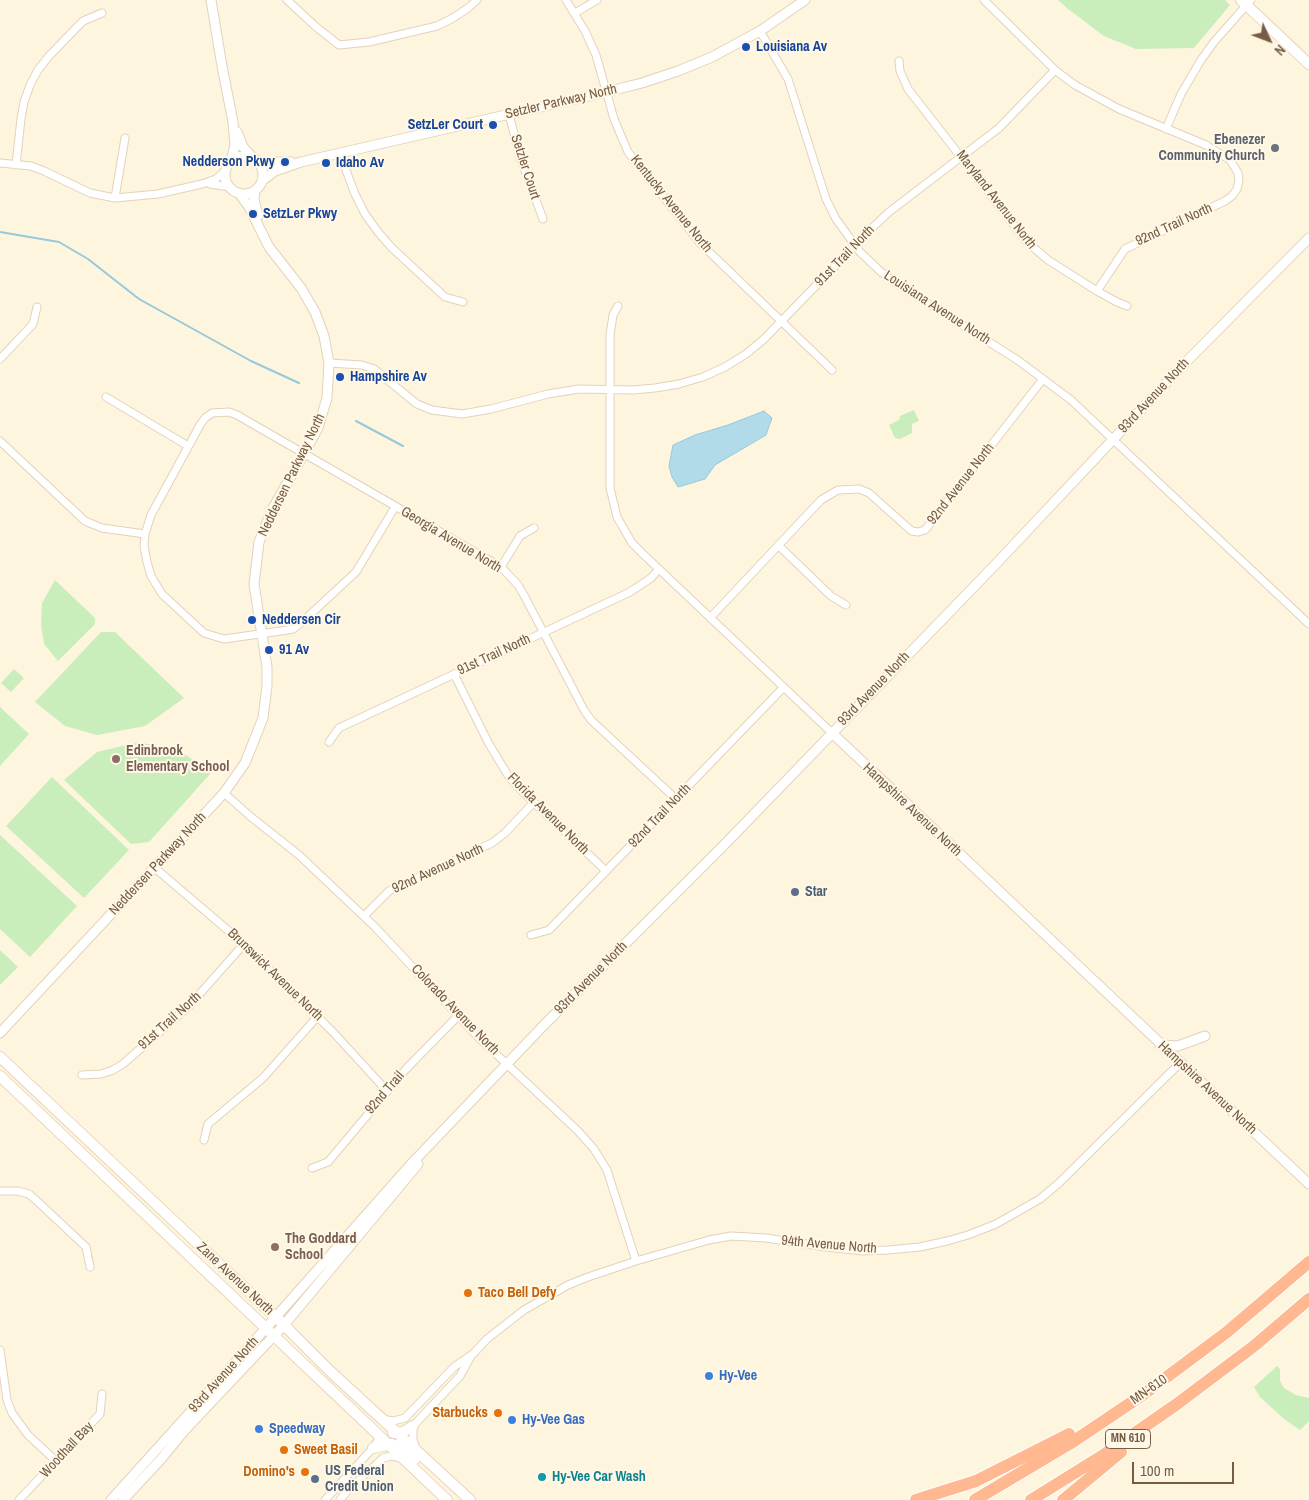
<!DOCTYPE html>
<style>
body{margin:0}
#map{position:relative;width:1309px;height:1500px;overflow:hidden;background:#fef5de;font-family:"Archivo Narrow",sans-serif}
canvas{display:block}
.north{position:absolute;left:1244px;top:15px;width:50px;height:50px;-webkit-text-stroke:4px #fff8e7;paint-order:stroke;rotate:133deg;font-size:14px;font-weight:700;line-height:20px;text-align:center;color:#765c44}
.north::after{content:'';display:block;margin:auto;width:18px;height:22px;background:#765c44;clip-path:polygon(50% 0,100% 100%,50% 72%,0 100%)}
.scale{position:absolute;left:1132px;top:1462px;width:102px;height:22px;box-sizing:border-box;border:2px solid #765c44;border-top:0;padding-left:6px;font-size:15px;line-height:18px;white-space:nowrap;color:#765c44;-webkit-text-stroke:4px #fff8e7;paint-order:stroke}
</style>
<div id="map">
<canvas width="1309" height="1500"></canvas>
<div class="north">N</div>
<div class="scale">100 m</div>
</div>
<script>
const context = document.querySelector('canvas').getContext('2d');
context.lineJoin = 'round';
function fillPath(path, color) { context.fillStyle = color; context.fill(path, 'evenodd'); }
const toPath = rows => new Path2D(rows.map(r => 'M' + r).join(''));
function stroke(path, color, width, dash) { context.strokeStyle = color; context.lineWidth = width; context.lineCap = dash ? 'butt' : 'round'; context.setLineDash(dash || []); context.stroke(path); }
function write(font, color, halo, rows, align = 'center') {
  context.font = font + ' "Archivo Narrow",sans-serif'; context.lineWidth = 4; context.setLineDash([]); context.textBaseline = 'middle'; context.strokeStyle = halo; context.fillStyle = color; for (const [text, x, y, turn = 0] of rows) {
    context.save(); context.translate(x, y); context.rotate((+turn || 0) * Math.PI / 180); context.textAlign = isNaN(turn) ? turn : align; if (halo) context.strokeText(text, 0, 0); context.fillText(text, 0, 0); context.restore();
  }
}
const green = toPath([
 [1058,0,1225,0,1230,5,1194,48,1136,49,1104,36,1068,9],
 [914,410,919,421,912,424,912,433,900,439,895,438,889,425,899,420,900,416],
 [55,580,95,618,95,624,58,661,44,644,41,624,42,603],
 [101,632,115,632,184,698,145,726,97,735,65,726,35,702],
 [14,669,24,678,11,692,1,683],
 [0,707,29,734,0,766],
 [139,742,180,751,211,773,149,842,131,844,64,780,97,752],
 [52,777,129,850,84,898,6,826],
 [0,835,77,906,30,957,0,929],
 [0,950,18,967,0,985],
 [1277,1366,1280,1369,1280,1381,1284,1388,1296,1395,1309,1398,1309,1421,1300,1430,1284,1419,1260,1397,1254,1387]
]);
const water = toPath([
 [764,411,772,418,766,435,715,465,705,479,678,487,672,477,669,466,673,445,695,435,728,425,764,411]
]);
const stream = toPath([
 [0,232,59,242,88,259,139,299,251,361,299,383],
 [356,421,403,446]
]);
const minor = toPath([
 [287,0,315,26,339,45,369,42,437,26,453,18,468,8,477,0],
 [566,0,585,31,596,55,614,119,628,152,639,166,700,243,832,370],
 [984,0,1055,70,1075,85,1119,109,1206,145,1230,160,1238,173,1239,181,1237,189,1232,196,1225,201,1125,249,1097,291],
 [575,13,597,0],
 [760,31,788,79,826,199,836,219,860,252,881,272,899,285,1019,361,1071,400,1309,624],
 [899,61,900,71,908,89,1027,242,1048,260,1097,291,1117,302,1127,306],
 [509,114,520,157,543,219],
 [1166,129,1181,94,1201,60,1214,42,1251,0],
 [342,152,347,173,355,194,365,214,378,232,392,248,445,297,463,302],
 [0,163,31,166,44,171,90,193,115,198,158,194,202,184,216,179,226,170],
 [16,165,21,119,24,102,30,85,38,70,49,56,83,21,102,13],
 [210,184,230,187],
 [115,198,125,138],
 [618,306,613,315,610,335,610,488,617,517,632,543,643,554,831,732],
 [0,359,33,324,37,307],
 [329,363,362,365,374,369,417,404,432,410,462,414,491,409,548,394,579,389,633,390,655,388,679,384,703,377,725,367,746,354,764,339,873,227,889,212,999,128,1055,70],
 [106,397,188,446],
 [0,441,85,521,102,528,145,534],
 [395,507,356,572,302,622,293,629,281,631,224,639,204,633,162,594,151,576,147,562,144,546,145,534,151,515,200,425,205,418,212,413,229,412,237,415,501,567,518,585,525,597,584,710,591,720,676,799],
 [778,545,831,596,846,605],
 [501,567,520,536,534,528],
 [710,618,821,500,838,490,859,489,869,493,907,527,912,531,918,532,925,530,1043,379],
 [454,674,489,744,509,777,522,791,606,871],
 [329,742,339,728,630,592,651,578,659,569],
 [224,793,251,817,299,855,375,927,479,1038,578,1131,594,1149,607,1170,636,1261],
 [155,868,244,944,333,1032,387,1091],
 [364,916,389,891,492,843,505,833,534,802],
 [531,935,549,930,783,688],
 [82,1075,101,1074,113,1070,123,1064,189,1006,244,944],
 [204,1140,208,1124,263,1078,318,1016],
 [312,1168,328,1162,406,1069,458,1016],
 [0,1191,18,1191,29,1194,37,1201,86,1247,90,1267],
 [0,1350,7,1400,12,1413,28,1435,56,1461],
 [382,1419,393,1421,405,1418,454,1367,473,1354,487,1339,524,1310,568,1285,588,1277,636,1261,709,1240,731,1236,766,1238,826,1247,863,1251,888,1250,920,1247,947,1241,968,1235,996,1224,1040,1199,1059,1183,1180,1063],
 [416,1448,413,1440,413,1426,460,1376,471,1356],
 [19,1500,100,1414,102,1394],
 [325,1500,373,1448,378,1440,378,1435],
 [340,1500,348,1490,383,1458,391,1456,401,1458]
]);
const tertiary = toPath([
 [211,0,222,66,233,122,235,146,231,161],
 [237,132,243,147,252,157],
 '225 175a19 19 0 1 1 38 0a19 19 0 1 1-38 0Z',
 [258,162,291,162],
 [263,180,275,171,301,162,606,92,642,83,678,71,712,57,760,31,805,0],
 [255,190,254,199,258,216],
 [831,732,1309,1184],
 [0,1033,224,793,245,763,263,718,267,686,267,667,254,584,259,542,272,510,318,428,327,398,329,363,324,336,315,312,301,288,269,247,249,207,239,193],
 [1160,1045,1178,1046,1205,1036],
 [111,1500,258,1337,413,1162,545,1024,726,843,994,566,1185,363,1309,238],
 [123,1500,162,1458,184,1431,284,1325,418,1164]
]);
const secondary = toPath([
 [1241,0,1309,64],
 [0,1057,284,1325,331,1372,470,1500],
 [0,1076,447,1500],
 [393,1433,403,1432,413,1426],
 [373,1448,392,1444,399,1446,415,1459]
]);
const motorway = toPath([
 [916,1500,976,1481,1069,1434],
 [975,1500,1074,1441,1144,1394,1227,1332,1309,1262],
 [1031,1500,1105,1454,1177,1404,1254,1346,1309,1299],
 [1063,1500,1121,1452]
]);
const markers = [
 [746,47,5,"#1a4fb4"],
 [493,125,5,"#1a4fb4"],
 [1275,148,5,"#6b7280"],
 [285,162,5,"#1a4fb4"],
 [326,163,5,"#1a4fb4"],
 [253,214,5,"#1a4fb4"],
 [340,377,5,"#1a4fb4"],
 [252,620,5,"#1a4fb4"],
 [269,650,5,"#1a4fb4"],
 [116,759,5,"#8d6e63"],
 [795,892,5,"#5c6f8a"],
 [275,1247,5,"#8d6e63"],
 [468,1293,5,"#e8710a"],
 [709,1376,5,"#3f7fe0"],
 [498,1413,5,"#e8710a"],
 [512,1420,5,"#3f7fe0"],
 [259,1429,5,"#3f7fe0"],
 [284,1450,5,"#e8710a"],
 [305,1472,5,"#e8710a"],
 [542,1477,5,"#0f9aa8"],
 [315,1479,5,"#5c6f8a"]
];
const shields = [
 [1128,1439,45]
];
const shieldNames = [
 ["MN 610",1128,1439]
];
const transitNames = [
 ["Louisiana Av",756,47],
 ["SetzLer Court",483,125,"right"],
 ["Nedderson Pkwy",275,162,"right"],
 ["Idaho Av",336,163],
 ["SetzLer Pkwy",263,214],
 ["Hampshire Av",350,377],
 ["Neddersen Cir",262,620],
 ["91 Av",279,650]
];
const streetNames = [
 ["Setzler Parkway North",561,102,-13],
 ["Setzler Court",525,167,72],
 ["Maryland Avenue North",996,200,52],
 ["Kentucky Avenue North",671,204,51],
 ["92nd Trail North",1174,225,-25],
 ["91st Trail North",845,256,-46],
 ["Louisiana Avenue North",937,308,33],
 ["93rd Avenue North",1154,396,-47],
 ["Neddersen Parkway North",292,475,-64],
 ["92nd Avenue North",961,484,-52],
 ["Georgia Avenue North",451,540,31],
 ["91st Trail North",494,655,-25],
 ["93rd Avenue North",874,689,-46],
 ["Hampshire Avenue North",912,810,43],
 ["Florida Avenue North",548,814,45],
 ["92nd Trail North",660,816,-46],
 ["Neddersen Parkway North",158,864,-47],
 ["92nd Avenue North",438,869,-25],
 ["Brunswick Avenue North",275,975,44],
 ["93rd Avenue North",591,978,-45],
 ["Colorado Avenue North",455,1010,46],
 ["91st Trail North",170,1021,-42],
 ["Hampshire Avenue North",1207,1088,43],
 ["92nd Trail",385,1093,-49],
 ["94th Avenue North",829,1245,5],
 ["Zane Avenue North",235,1279,43],
 ["93rd Avenue North",224,1375,-48],
 ["MN-610",1149,1390,-35],
 ["Woodhall Bay",67,1450,-47]
];
const worshipNames = [
 ["Ebenezer",1265,140],
 ["Community Church",1265,156]
];
const educationNames = [
 ["Edinbrook",126,751],
 ["Elementary School",126,767],
 ["The Goddard",285,1239],
 ["School",285,1255]
];
const serviceNames = [
 ["Star",805,892],
 ["US Federal",325,1471],
 ["Credit Union",325,1487]
];
const foodNames = [
 ["Taco Bell Defy",478,1293],
 ["Starbucks",488,1413,"right"],
 ["Sweet Basil",294,1450],
 ["Domino's",295,1472,"right"]
];
const shopNames = [
 ["Hy-Vee",719,1376],
 ["Hy-Vee Gas",522,1420],
 ["Speedway",269,1429]
];
const cultureNames = [
 ["Hy-Vee Car Wash",552,1477]
];
fillPath(green, '#caedbc');
fillPath(water, '#b1dbe9');
stroke(water, '#97c9dc', 1);
stroke(stream, '#97c9dc', 2);
stroke(minor, '#e3d2ba', 9);
stroke(tertiary, '#e3d2ba', 11);
stroke(secondary, '#e9d4b7', 12);
stroke(motorway, '#fff', 14);
stroke(minor, '#fff', 7);
stroke(tertiary, '#fff', 9);
stroke(secondary, '#fff', 10);
stroke(motorway, '#ffb88f', 12);
for (const [x, y, r, color] of markers) { const dot = new Path2D(); dot.arc(x, y, r, 0, 2 * Math.PI); context.fillStyle = color; context.fill(dot); stroke(dot, '#fff8e7', 2); }
for (const [x, y, w] of shields) { const box = new Path2D(); box.roundRect(x - w / 2, y - 9.5, w, 19, 4); context.fillStyle = '#fff8e7'; context.fill(box); stroke(box, '#765c44', 1); }
write('bold 12px', '#765c44', null, shieldNames);
write('bold 14px', '#164399', '#fff8e7', transitNames, 'left');
write('14px', '#765c44', '#fff8e7', streetNames);
write('bold 14px', '#5b616d', '#fff8e7', worshipNames, 'right');
write('bold 14px', '#785e54', '#fff8e7', educationNames, 'left');
write('bold 14px', '#4e5e75', '#fff8e7', serviceNames, 'left');
write('bold 14px', '#c56008', '#fff8e7', foodNames, 'left');
write('bold 14px', '#366cbe', '#fff8e7', shopNames, 'left');
write('bold 14px', '#0d838f', '#fff8e7', cultureNames, 'left');
</script>
